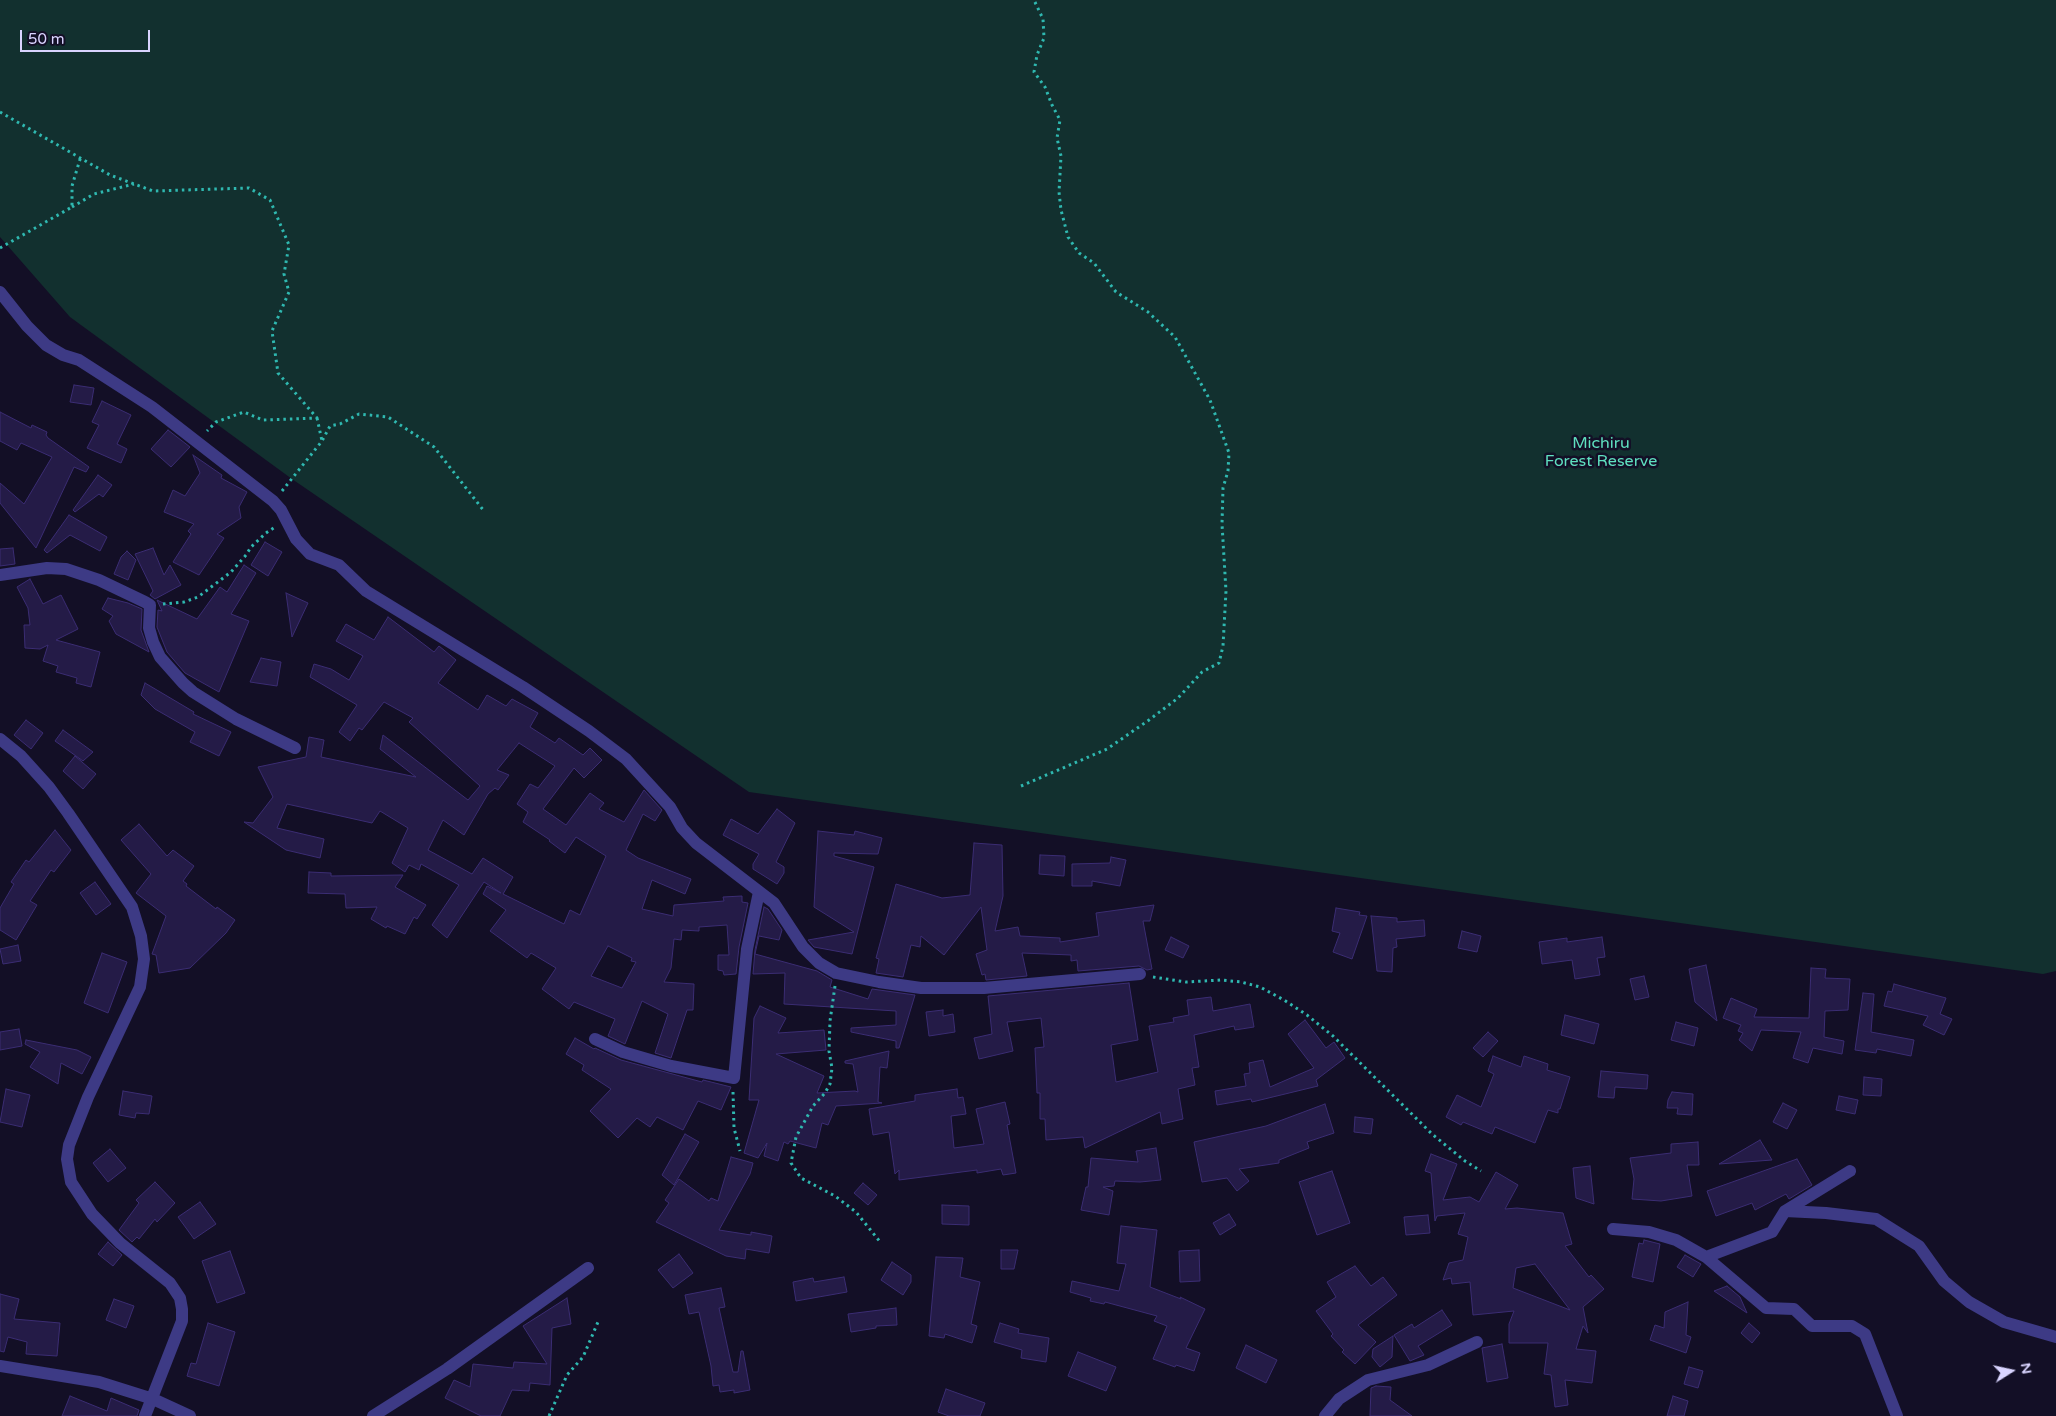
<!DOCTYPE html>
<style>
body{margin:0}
#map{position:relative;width:2056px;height:1416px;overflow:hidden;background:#130f26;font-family:"Varela Round",sans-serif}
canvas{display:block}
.north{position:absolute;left:1986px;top:1346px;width:50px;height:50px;-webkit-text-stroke:4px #130f26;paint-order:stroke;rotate:80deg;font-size:14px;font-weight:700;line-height:20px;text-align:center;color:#d9d4ff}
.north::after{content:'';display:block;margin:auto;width:18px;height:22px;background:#d9d4ff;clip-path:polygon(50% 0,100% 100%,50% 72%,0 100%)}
.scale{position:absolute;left:20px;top:30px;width:130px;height:22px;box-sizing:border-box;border:2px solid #d9d4ff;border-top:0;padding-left:6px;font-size:15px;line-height:18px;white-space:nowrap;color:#d9d4ff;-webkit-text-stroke:4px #130f26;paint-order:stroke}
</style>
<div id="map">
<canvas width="2056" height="1416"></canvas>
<div class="north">N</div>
<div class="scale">50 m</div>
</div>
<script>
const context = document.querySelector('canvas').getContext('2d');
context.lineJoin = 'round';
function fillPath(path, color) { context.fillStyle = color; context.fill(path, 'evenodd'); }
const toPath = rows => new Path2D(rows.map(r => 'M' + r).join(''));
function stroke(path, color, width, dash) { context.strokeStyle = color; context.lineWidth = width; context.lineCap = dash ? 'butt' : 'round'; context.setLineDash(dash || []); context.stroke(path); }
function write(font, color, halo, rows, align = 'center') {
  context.font = font + ' "Varela Round",sans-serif'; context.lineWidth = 5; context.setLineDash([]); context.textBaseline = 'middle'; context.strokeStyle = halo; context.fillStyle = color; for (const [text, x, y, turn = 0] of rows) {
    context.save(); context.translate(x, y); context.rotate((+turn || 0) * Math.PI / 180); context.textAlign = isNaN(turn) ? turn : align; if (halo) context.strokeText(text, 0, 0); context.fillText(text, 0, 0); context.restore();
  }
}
const green = toPath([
 [0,0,2056,0,2056,971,2043,974,749,792,292,479,70,317,0,237]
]);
const building = toPath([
 [74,385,94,388,91,405,70,402,74,385],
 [102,401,131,415,117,444,127,449,121,463,87,448,99,425,92,422,102,401],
 [0,412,31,428,32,425,47,432,46,435,48,438,89,467,86,472,74,467,36,548,0,503,0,483,24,504,52,457,21,443,17,450,0,441,0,412],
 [168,430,190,447,171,467,151,449,168,430],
 [193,455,222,475,221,478,247,492,239,507,241,518,217,534,224,538,199,575,173,562,191,534,188,531,194,524,164,512,173,490,185,496,200,473,193,455],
 [98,475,112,485,103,497,99,494,75,512,73,510,98,475],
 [69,515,107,537,100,551,70,535,47,553,44,550,69,515],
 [265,542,282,552,268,576,251,565,265,542],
 [13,548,15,564,0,566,0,549,13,548],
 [153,548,164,575,170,565,181,585,155,599,150,595,153,591,135,554,153,548],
 [127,551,136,560,128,580,114,574,121,557,127,551],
 [244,565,256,573,231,614,249,621,219,692,185,673,167,652,157,627,158,610,162,611,157,600,197,619,220,587,227,592,244,565],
 [30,579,43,604,61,595,78,629,56,640,100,652,91,687,76,683,77,678,56,672,58,666,43,661,48,645,40,649,25,648,24,625,30,625,28,608,17,587,30,579],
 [286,593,308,603,292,637,286,593],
 [108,598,128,603,142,609,141,630,149,652,116,634,109,621,113,616,102,609,108,598],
 [388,617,434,652,439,646,456,660,438,683,478,710,487,695,506,706,512,699,538,713,530,727,555,743,559,738,583,755,590,748,602,760,584,778,574,768,543,809,566,825,590,793,604,803,599,809,624,822,644,790,662,810,655,821,643,814,626,850,638,858,691,879,685,894,652,880,642,909,673,916,674,905,724,901,723,897,742,896,742,902,748,903,739,947,736,974,724,975,723,971,718,970,718,955,729,955,727,925,699,927,699,931,682,930,681,940,674,939,671,968,664,982,694,984,693,1010,687,1010,671,1058,655,1053,668,1014,642,1001,625,1044,608,1036,615,1019,574,1002,569,1009,542,989,556,968,531,953,527,958,490,931,506,910,483,894,487,886,501,893,484,882,447,938,432,925,459,885,421,864,419,870,409,865,405,872,392,863,408,828,380,811,372,823,287,804,277,828,324,839,320,858,286,850,244,822,253,823,273,797,258,767,306,757,309,737,324,740,321,757,416,777,380,749,383,735,468,800,480,786,409,722,413,718,384,702,362,730,359,728,350,741,339,732,357,705,310,677,314,664,331,669,349,680,363,656,336,641,346,624,374,640,388,617],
 [519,743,555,766,538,788,530,784,517,804,528,812,523,822,550,840,549,841,565,853,576,837,606,856,580,915,570,910,564,924,503,894,513,877,483,858,472,874,428,850,443,820,464,835,488,794,495,788,498,790,509,775,497,770,519,743],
 [608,946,632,958,631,961,636,962,622,988,591,976,608,946],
 [261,658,281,662,277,686,250,682,261,658],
 [145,683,194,712,193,714,231,732,219,756,190,742,195,732,155,709,141,695,145,683],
 [26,720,43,733,31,749,14,735,26,720],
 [63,730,93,752,83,761,55,741,63,730],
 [75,756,96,774,83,789,63,771,75,756],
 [777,809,795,823,776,862,784,867,784,873,777,884,753,869,753,864,759,854,723,835,731,819,758,834,777,809],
 [139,824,167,856,173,850,194,866,183,881,187,884,186,886,216,909,217,907,235,920,226,933,190,968,159,973,156,955,152,954,166,916,136,893,151,874,121,840,139,824],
 [55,830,71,850,54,872,51,870,30,901,37,905,16,940,0,930,0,908,14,884,11,882,26,860,29,862,55,830],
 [818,831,854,835,855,831,882,838,878,854,834,853,834,856,874,867,852,954,814,947,808,940,854,932,814,907,818,831],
 [974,843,1002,845,1003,896,995,931,1018,927,1020,936,1060,938,1060,942,1099,936,1096,913,1154,905,1150,921,1143,921,1152,969,1147,970,1139,966,1078,971,1077,960,1071,961,1071,955,1022,953,1027,976,986,980,985,974,982,975,976,954,987,950,981,907,944,955,921,936,920,947,911,945,903,977,876,973,879,959,876,958,896,884,942,898,970,895,974,843],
 [1040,855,1065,856,1064,876,1039,874,1040,855],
 [1111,857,1126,860,1120,886,1092,881,1092,886,1072,886,1072,864,1110,863,1111,857],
 [309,872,331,873,331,876,403,875,395,887,426,905,417,919,414,917,405,934,387,926,386,928,371,919,377,907,346,908,345,894,308,893,309,872],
 [95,882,111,904,96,915,80,893,95,882],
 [764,907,768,909,782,930,779,940,759,936,755,954,817,971,832,980,830,987,868,999,872,989,915,995,899,1048,896,1048,896,1041,851,1032,851,1028,896,1025,896,1011,784,1004,785,973,753,974,755,950,764,907],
 [1336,908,1360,912,1359,915,1367,916,1352,959,1333,952,1340,933,1332,931,1336,908],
 [1371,916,1397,918,1397,922,1424,920,1425,936,1396,939,1397,947,1393,948,1392,972,1377,971,1371,916],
 [1462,931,1481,936,1477,952,1458,948,1462,931],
 [1171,937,1189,946,1183,958,1165,950,1171,937],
 [1602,937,1605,957,1597,958,1600,975,1575,979,1572,960,1542,964,1539,942,1567,938,1567,942,1602,937],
 [18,945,21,961,3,964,0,949,18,945],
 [102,953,127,962,108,1013,84,1003,102,953],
 [1706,965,1717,1021,1695,1002,1689,969,1706,965],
 [1811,968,1826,969,1825,978,1850,979,1848,1010,1825,1011,1824,1037,1844,1041,1842,1054,1813,1048,1808,1063,1793,1058,1801,1032,1761,1030,1752,1051,1739,1040,1743,1033,1738,1031,1741,1025,1723,1018,1731,998,1757,1009,1754,1017,1809,1018,1811,968],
 [1644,976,1649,997,1635,1000,1630,979,1644,976],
 [1129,983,1138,1040,1111,1045,1116,1082,1158,1072,1149,1026,1174,1022,1173,1018,1189,1015,1187,1000,1211,997,1213,1011,1250,1004,1254,1027,1235,1030,1234,1026,1194,1035,1199,1067,1192,1068,1195,1085,1178,1089,1183,1119,1162,1124,1160,1112,1085,1148,1083,1137,1046,1140,1045,1119,1040,1119,1040,1093,1037,1093,1035,1048,1044,1047,1041,1018,1007,1022,1013,1051,979,1059,974,1038,992,1034,988,996,1129,983],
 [1894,984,1946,998,1940,1014,1952,1019,1944,1035,1923,1025,1928,1016,1884,1006,1888,991,1892,992,1894,984],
 [1863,993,1874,994,1871,1032,1914,1040,1911,1056,1877,1049,1876,1053,1855,1050,1863,993],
 [760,1006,786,1018,778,1033,824,1030,826,1050,776,1054,824,1076,817,1093,855,1091,858,1092,853,1064,845,1063,845,1061,889,1051,887,1068,880,1067,878,1102,882,1103,836,1106,828,1125,822,1123,816,1148,790,1141,788,1144,784,1142,778,1161,764,1156,767,1143,758,1158,744,1153,759,1100,749,1100,754,1018,760,1006],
 [943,1010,943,1016,953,1014,955,1032,929,1036,926,1012,943,1010],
 [1565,1015,1599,1024,1594,1044,1561,1035,1565,1015],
 [1305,1020,1326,1048,1334,1042,1345,1058,1316,1080,1318,1086,1252,1102,1251,1099,1217,1105,1215,1091,1246,1086,1244,1074,1250,1073,1249,1063,1263,1060,1270,1087,1314,1068,1288,1034,1305,1020],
 [1676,1022,1698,1028,1694,1046,1671,1040,1676,1022],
 [19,1029,22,1046,0,1050,0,1032,19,1029],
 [1488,1032,1498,1041,1483,1057,1473,1048,1488,1032],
 [575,1038,594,1049,595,1048,621,1060,702,1082,703,1080,731,1087,721,1110,698,1101,683,1130,657,1117,650,1127,637,1118,618,1138,590,1111,611,1089,582,1070,584,1065,566,1054,575,1038],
 [26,1040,77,1050,91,1057,82,1074,61,1063,58,1084,30,1067,40,1052,25,1044,26,1040],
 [1493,1056,1521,1067,1524,1056,1548,1064,1547,1070,1570,1077,1560,1109,1558,1109,1558,1113,1548,1110,1535,1143,1495,1127,1492,1134,1463,1122,1461,1125,1446,1117,1457,1095,1481,1107,1494,1074,1488,1071,1493,1056],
 [1601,1071,1648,1075,1647,1089,1615,1087,1614,1098,1598,1097,1601,1071],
 [1864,1077,1882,1079,1881,1096,1863,1095,1864,1077],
 [6,1089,30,1095,22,1127,0,1122,6,1089],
 [957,1089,958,1098,963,1097,966,1114,951,1116,954,1148,984,1144,976,1109,1005,1102,1010,1124,1007,1125,1016,1173,1003,1175,1001,1169,977,1173,977,1170,899,1180,899,1170,895,1174,889,1132,873,1135,869,1109,915,1101,915,1095,957,1089],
 [123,1091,152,1096,149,1114,136,1113,135,1118,119,1115,123,1091],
 [1672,1092,1693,1094,1692,1115,1677,1114,1678,1108,1667,1108,1668,1100,1672,1092],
 [1839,1096,1858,1100,1855,1114,1836,1110,1839,1096],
 [1783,1103,1797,1110,1787,1129,1773,1122,1783,1103],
 [1325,1104,1334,1133,1307,1142,1309,1148,1279,1160,1279,1163,1239,1169,1249,1181,1237,1191,1227,1178,1202,1182,1194,1142,1266,1126,1325,1104],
 [1355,1117,1373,1119,1371,1134,1354,1132,1355,1117],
 [685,1134,699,1142,674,1185,662,1175,685,1134],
 [1760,1140,1772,1160,1719,1164,1760,1140],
 [1698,1142,1699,1165,1687,1165,1692,1196,1661,1201,1632,1199,1634,1179,1630,1158,1671,1153,1671,1144,1698,1142],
 [1156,1148,1161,1180,1140,1182,1115,1181,1114,1186,1103,1187,1113,1191,1109,1215,1081,1210,1086,1187,1088,1187,1091,1158,1138,1162,1136,1151,1156,1148],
 [110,1149,126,1168,108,1182,93,1163,110,1149],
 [1431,1154,1457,1164,1443,1200,1470,1197,1479,1202,1496,1172,1518,1185,1505,1209,1517,1208,1563,1213,1572,1244,1565,1246,1589,1277,1591,1275,1604,1289,1583,1307,1588,1333,1583,1326,1576,1349,1596,1351,1592,1383,1565,1380,1568,1405,1555,1407,1551,1375,1544,1374,1548,1343,1509,1343,1509,1324,1514,1311,1473,1315,1470,1282,1452,1284,1451,1278,1443,1280,1449,1263,1463,1260,1468,1237,1458,1234,1465,1213,1437,1216,1435,1221,1431,1173,1425,1171,1431,1154],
 [1535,1264,1570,1310,1513,1288,1516,1268,1535,1264],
 [731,1157,753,1163,750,1174,719,1230,751,1235,751,1232,772,1236,769,1253,746,1249,745,1259,726,1256,656,1222,669,1203,665,1200,679,1179,709,1201,711,1198,718,1201,731,1157],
 [1797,1159,1812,1185,1789,1199,1786,1194,1755,1210,1752,1203,1716,1216,1707,1191,1797,1159],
 [1590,1166,1594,1204,1576,1198,1573,1168,1590,1166],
 [1332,1171,1350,1223,1317,1235,1299,1182,1332,1171],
 [155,1182,175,1203,157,1222,155,1219,139,1239,137,1237,132,1242,119,1230,139,1203,136,1200,155,1182],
 [863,1183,877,1195,868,1205,854,1193,863,1183],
 [200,1202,216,1224,194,1239,178,1217,200,1202],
 [942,1205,969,1206,969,1225,942,1224,942,1205],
 [1229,1214,1236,1225,1220,1235,1213,1223,1229,1214],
 [1428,1215,1430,1233,1406,1235,1404,1217,1428,1215],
 [1121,1226,1157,1230,1150,1287,1181,1299,1180,1297,1205,1309,1186,1348,1200,1353,1194,1371,1176,1365,1175,1367,1153,1359,1167,1326,1154,1321,1157,1316,1105,1302,1104,1304,1090,1301,1091,1298,1070,1292,1072,1281,1119,1291,1126,1264,1117,1263,1121,1226],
 [1644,1240,1660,1244,1653,1282,1632,1277,1639,1243,1643,1244,1644,1240],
 [108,1242,122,1255,113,1266,98,1254,108,1242],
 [1001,1250,1018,1250,1014,1269,1001,1269,1001,1250],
 [1199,1250,1200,1281,1180,1282,1179,1251,1199,1250],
 [230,1251,245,1293,217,1303,202,1261,230,1251],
 [679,1254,693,1273,673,1288,658,1270,679,1254],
 [1685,1255,1701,1264,1693,1277,1677,1267,1685,1255],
 [936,1257,963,1258,960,1277,980,1282,971,1324,977,1326,972,1343,945,1334,944,1338,929,1336,936,1257],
 [892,1262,911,1275,911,1282,903,1295,881,1280,892,1262],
 [1355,1266,1371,1286,1383,1277,1397,1295,1358,1325,1376,1342,1355,1364,1342,1352,1344,1350,1331,1336,1333,1334,1316,1311,1336,1297,1327,1282,1355,1266],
 [844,1277,847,1292,796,1301,793,1282,813,1278,814,1282,844,1277],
 [1727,1286,1740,1297,1747,1313,1714,1291,1727,1286],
 [721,1288,725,1307,719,1308,733,1372,738,1372,741,1351,743,1351,750,1390,734,1393,734,1390,720,1392,719,1385,713,1386,711,1366,699,1312,689,1314,685,1295,721,1288],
 [0,1294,19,1299,14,1319,60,1323,57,1356,26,1354,27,1342,8,1337,4,1352,0,1351,0,1294],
 [567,1298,571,1324,552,1328,550,1385,530,1383,529,1391,512,1390,500,1416,481,1416,445,1398,454,1380,470,1387,473,1364,513,1368,514,1362,547,1364,523,1326,567,1298],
 [114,1299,134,1306,126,1328,106,1320,114,1299],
 [1688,1302,1686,1335,1691,1337,1686,1353,1650,1340,1655,1325,1664,1328,1665,1312,1688,1302],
 [896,1308,897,1325,876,1326,876,1328,851,1332,848,1314,896,1308],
 [1442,1310,1452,1325,1418,1346,1424,1355,1410,1361,1394,1335,1412,1324,1414,1328,1442,1310],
 [208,1323,235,1332,219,1386,187,1376,191,1363,196,1364,208,1323],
 [1000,1323,1019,1329,1018,1333,1049,1338,1046,1362,1021,1358,1022,1350,994,1342,1000,1323],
 [1749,1323,1760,1333,1752,1343,1741,1333,1749,1323],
 [1393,1336,1392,1357,1380,1367,1372,1357,1373,1349,1393,1336],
 [1502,1344,1508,1378,1487,1382,1482,1348,1502,1344],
 [1246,1345,1277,1360,1266,1383,1236,1368,1246,1345],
 [1078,1352,1116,1367,1106,1391,1068,1376,1078,1352],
 [1689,1367,1703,1371,1698,1388,1684,1384,1689,1367],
 [1376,1386,1391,1387,1390,1400,1412,1416,1370,1416,1371,1388,1376,1386],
 [946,1389,985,1403,980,1416,949,1416,938,1412,946,1389],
 [70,1396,107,1411,111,1398,139,1410,137,1416,62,1416,70,1396],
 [1673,1396,1688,1401,1684,1416,1667,1416,1673,1396]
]);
const path = toPath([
 [0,112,110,175,153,191,249,188,270,200,289,245,284,274,289,292,272,331,278,373,317,418,263,420,244,412,216,422,207,431],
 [72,207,94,194,134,184],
 [0,248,72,207,72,186,81,156],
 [317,418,322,441],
 [282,491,322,441,330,426,340,424,359,414,388,417,434,447,484,511],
 [163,604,184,602,198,597,231,572,246,555,251,547,266,533,275,527],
 [1021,786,1107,749,1149,720,1178,698,1202,672,1219,663,1223,646,1226,591,1222,524,1223,488,1228,471,1229,453,1210,400,1175,337,1148,312,1116,292,1094,263,1079,253,1068,237,1061,210,1059,192,1061,156,1057,138,1060,120,1052,105,1045,87,1034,72,1037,55,1044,38,1043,19,1034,0],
 [1153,977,1186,982,1221,980,1241,982,1260,987,1284,1000,1307,1015,1333,1036,1432,1134,1465,1161,1481,1171],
 [835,986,830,1021,829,1051,832,1068,830,1084,825,1093,813,1106,796,1137,791,1163,801,1178,835,1196,856,1212,881,1243],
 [733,1092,734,1128,740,1151],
 [549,1416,567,1375,583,1357,598,1322]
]);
const minor = toPath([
 [0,292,27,326,46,345,63,355,79,360,152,407,273,501,281,510,296,539,310,554,339,565,366,591,523,687,589,731,626,759,670,807,682,828,696,843,774,903,803,947,819,963,836,973,879,982,921,988,984,988,1140,974],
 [0,575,47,568,66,569,99,580,145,602,150,605,149,628,153,642,160,657,183,683,193,692,236,719,295,748],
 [0,739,21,756,49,787,68,813,132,907,141,936,144,959,140,987,88,1097,69,1145,67,1159,71,1182,92,1214,120,1243,170,1283,180,1298,182,1309,182,1321,145,1416],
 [595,1039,623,1052,671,1066,734,1078,747,949,759,892],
 [1785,1211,1826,1213,1876,1219,1919,1246,1944,1281,1969,1302,2004,1322,2056,1337],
 [1613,1229,1649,1232,1676,1240,1706,1257,1766,1308,1794,1309,1812,1326,1852,1326,1865,1334,1897,1416],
 [1706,1257,1772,1232,1785,1211,1850,1171],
 [0,1366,99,1382,153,1399,190,1416],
 [373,1416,447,1369,588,1268],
 [1325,1416,1339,1399,1368,1380,1428,1365,1477,1342]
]);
const parkNames = [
 ["Michiru",1601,444],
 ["Forest Reserve",1601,462]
];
fillPath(green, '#12302f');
fillPath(building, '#241b47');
stroke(building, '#3b2d73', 1);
stroke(path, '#2fb8b0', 3, [2.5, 4]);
stroke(minor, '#3d3a85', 12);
write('16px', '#5fe0c0', '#130f26', parkNames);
</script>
